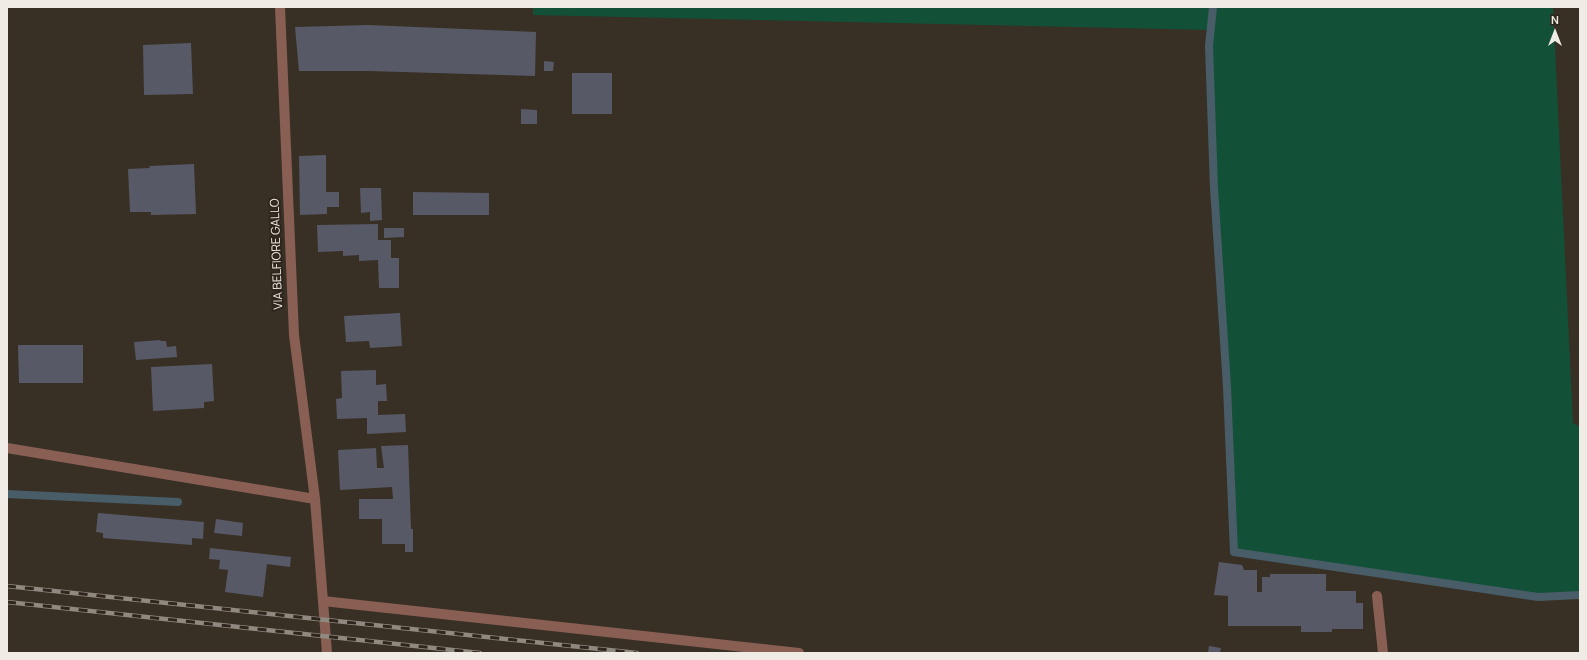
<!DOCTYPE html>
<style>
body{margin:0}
#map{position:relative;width:1587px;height:660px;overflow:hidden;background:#383025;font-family:Manrope,sans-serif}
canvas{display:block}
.frame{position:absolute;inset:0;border:8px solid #f0ebe4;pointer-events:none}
.north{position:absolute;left:1535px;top:12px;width:40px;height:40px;-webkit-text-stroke:3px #2e261c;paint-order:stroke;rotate:0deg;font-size:11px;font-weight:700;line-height:16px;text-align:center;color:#f0ebe4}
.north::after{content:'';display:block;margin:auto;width:14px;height:18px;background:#f0ebe4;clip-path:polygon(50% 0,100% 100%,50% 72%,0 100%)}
</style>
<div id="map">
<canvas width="1587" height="660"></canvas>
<div class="frame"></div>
<div class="north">N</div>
</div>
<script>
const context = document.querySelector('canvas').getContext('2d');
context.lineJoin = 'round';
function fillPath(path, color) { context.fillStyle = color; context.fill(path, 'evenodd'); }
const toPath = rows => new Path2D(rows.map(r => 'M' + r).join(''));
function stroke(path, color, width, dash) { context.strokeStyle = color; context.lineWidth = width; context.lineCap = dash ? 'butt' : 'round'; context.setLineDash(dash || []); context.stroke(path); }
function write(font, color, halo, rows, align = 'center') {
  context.font = font + ' Manrope,sans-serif'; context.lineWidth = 4; context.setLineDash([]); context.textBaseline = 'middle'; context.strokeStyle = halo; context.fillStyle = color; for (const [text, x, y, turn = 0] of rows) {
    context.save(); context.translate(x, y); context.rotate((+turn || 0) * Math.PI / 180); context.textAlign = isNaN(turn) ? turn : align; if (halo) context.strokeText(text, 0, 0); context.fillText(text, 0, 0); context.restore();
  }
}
const green = toPath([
 [533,7,1553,7,1573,423,1580,427,1580,595,1538,597,1234,552,1227,387,1214,188,1209,46,1210,30,533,15]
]);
const stream = toPath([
 [1213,7,1209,46,1214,188,1227,387,1234,552,1538,597,1580,595],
 [7,494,178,502]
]);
const building = toPath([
 [368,25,536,32,535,76,369,71,299,71,295,27],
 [191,43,193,94,144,95,143,45],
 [544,61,554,62,553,71,544,71],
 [572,73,612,73,612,114,572,114],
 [521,109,537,110,537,124,521,124],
 [326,155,326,192,339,192,339,207,327,207,327,214,300,215,299,156],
 [194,164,196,214,151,215,151,212,130,212,128,169,150,168,149,166],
 [360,188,381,188,382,220,370,221,370,212,361,213],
 [413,192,489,193,489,215,413,215],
 [378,224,378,240,391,240,391,258,399,258,399,288,379,288,378,260,359,261,359,255,343,256,343,251,318,252,317,225],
 [384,228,404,228,404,237,384,238],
 [400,313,402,346,370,348,369,341,346,342,344,316],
 [160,340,161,341,166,341,167,347,176,346,177,357,136,360,134,342],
 [18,345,83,345,83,383,19,383],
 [212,364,214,401,204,402,204,408,153,411,151,367],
 [376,370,376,385,386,384,387,401,378,401,378,415,405,414,406,432,367,434,367,418,337,419,336,399,342,398,341,371],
 [408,445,411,529,413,529,413,552,405,552,405,544,382,544,382,519,359,519,359,499,393,499,392,487,340,490,338,450,376,448,377,468,384,468,381,446],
 [98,513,204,522,203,539,192,538,192,545,103,538,103,533,96,532],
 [216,519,243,523,242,536,214,533],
 [210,548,291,557,290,567,267,564,263,597,225,592,228,570,219,569,220,560,209,559],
 [1219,562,1242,565,1244,570,1257,570,1257,592,1262,592,1262,577,1270,577,1270,574,1326,574,1326,591,1356,591,1356,603,1363,603,1363,629,1332,629,1332,632,1301,632,1301,626,1228,626,1228,596,1214,595],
 [1209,646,1221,648,1220,653,1208,653]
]);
const service = toPath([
 [1377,596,1383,653],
 [323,601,799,653]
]);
const minor = toPath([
 [280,7,294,335,315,499,327,653],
 [7,448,315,499]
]);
const rail = toPath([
 [7,586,637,653],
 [7,602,480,653]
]);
const streetNames = [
 ["VIA BELFIORE GALLO",277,254,-92]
];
fillPath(green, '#125037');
stroke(stream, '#485d67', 8);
fillPath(building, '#585967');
stroke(service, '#895f54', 10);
stroke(minor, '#895f54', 10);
stroke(rail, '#908980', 4.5);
stroke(rail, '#2e261c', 3, [9]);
write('12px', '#f0ebe4', '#2e261c', streetNames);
</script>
